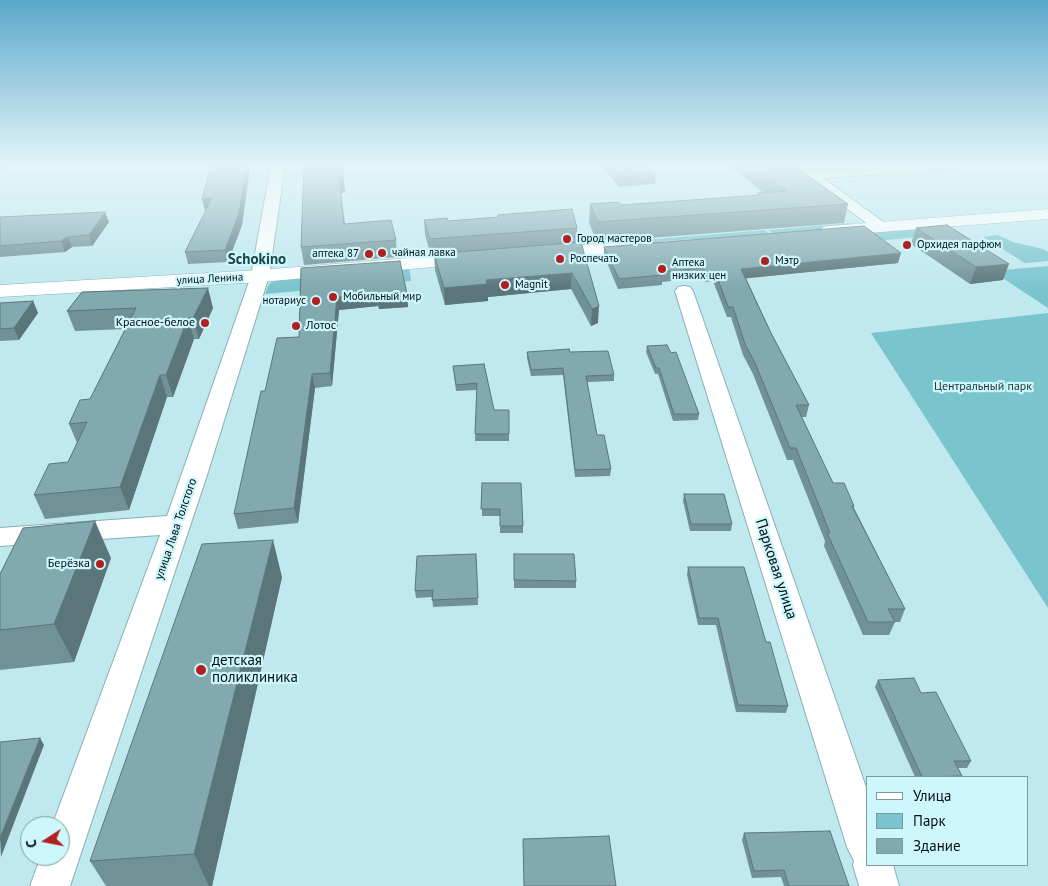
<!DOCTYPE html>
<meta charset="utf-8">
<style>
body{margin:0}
#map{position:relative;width:1048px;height:886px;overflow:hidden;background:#c0e9ef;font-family:"PT Sans",sans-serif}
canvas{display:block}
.legend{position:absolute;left:866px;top:776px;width:162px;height:90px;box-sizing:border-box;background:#cdf7fc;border:1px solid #7c9b9e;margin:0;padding:6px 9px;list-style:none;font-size:15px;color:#031012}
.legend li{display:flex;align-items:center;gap:10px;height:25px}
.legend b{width:25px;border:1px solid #7c9b9e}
.north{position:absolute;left:20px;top:816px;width:50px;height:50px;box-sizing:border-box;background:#cdf7fc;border:1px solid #7c9b9e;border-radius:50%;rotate:259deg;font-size:14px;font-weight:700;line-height:20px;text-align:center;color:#031012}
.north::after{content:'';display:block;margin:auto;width:18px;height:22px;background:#b12020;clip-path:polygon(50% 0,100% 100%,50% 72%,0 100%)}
</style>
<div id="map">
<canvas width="1048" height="886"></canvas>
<ul class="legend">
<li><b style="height:6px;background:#fff"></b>Улица</li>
<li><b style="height:14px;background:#7ac4ce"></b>Парк</li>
<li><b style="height:14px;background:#82a9af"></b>Здание</li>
</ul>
<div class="north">С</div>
</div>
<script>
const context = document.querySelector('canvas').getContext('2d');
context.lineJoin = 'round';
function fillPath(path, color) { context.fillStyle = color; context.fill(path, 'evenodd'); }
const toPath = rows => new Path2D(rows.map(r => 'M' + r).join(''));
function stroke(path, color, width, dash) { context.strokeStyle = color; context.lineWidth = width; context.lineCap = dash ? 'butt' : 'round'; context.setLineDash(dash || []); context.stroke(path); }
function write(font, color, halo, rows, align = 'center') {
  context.font = font + ' "PT Sans",sans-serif'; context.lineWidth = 4.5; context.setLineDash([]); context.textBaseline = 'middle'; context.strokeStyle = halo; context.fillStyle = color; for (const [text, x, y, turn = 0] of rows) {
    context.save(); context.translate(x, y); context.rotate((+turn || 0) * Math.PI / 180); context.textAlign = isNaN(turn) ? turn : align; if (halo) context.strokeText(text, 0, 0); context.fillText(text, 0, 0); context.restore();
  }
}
const green = toPath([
 [849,223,856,228,774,235,769,230],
 [945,224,960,233,845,244,831,233],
 [765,230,770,235,664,241,663,243,648,245,644,240],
 [998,235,1013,242,1043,249,1048,252,1048,261,1025,263,983,237],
 [409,266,411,281,265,294,269,284,280,277],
 [1048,266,1048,308,992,271],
 [1048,313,1048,608,871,333]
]);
const street = toPath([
 [271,165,285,165,269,276,208,472,70,886,30,886,41,856,60,856,60,826,52,826,160,535,0,546,0,528,167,516,251,276,271,165],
 [789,165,804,165,812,171,899,165,960,165,953,169,823,178,886,224,889,227,886,230,881,232,876,230,789,165],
 [684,286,690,287,693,291,867,790,867,865,893,865,899,886,859,886,853,865,854,861,847,847,675,291,678,287,684,286]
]);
const secondary = toPath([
 [1048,209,1048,219,829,236,823,235,820,231,823,227,829,226,1048,209],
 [642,240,649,242,651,246,649,250,548,260,541,258,538,254,541,250,548,248,642,240],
 [472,253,479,255,482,259,479,263,260,282,0,297,0,285,260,270,472,253]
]);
const wall = toPath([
 [211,165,252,165,252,167,250,167,242,225,228,262,188,264,185,252,206,210,205,210,202,199],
 [304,165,343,165,345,192,341,193,345,224,396,240,397,257,304,265,301,247],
 [601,165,647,165,656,175,655,184,619,187],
 [730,165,793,165,848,204,844,223,597,242,589,223,590,204,621,205,758,195,758,193,763,193],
 [498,215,577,228,577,243,598,323,591,326,571,289,488,297,488,301,445,305,435,270,434,255,431,255,425,235,424,220,448,221,498,218],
 [0,217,109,222,92,246,72,247,65,252,0,257],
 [916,228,1003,280,970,284,911,244],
 [604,247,898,263,746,278,771,333,809,405,806,417,801,417,833,483,854,506,854,508,905,609,900,622,895,622,889,635,863,635,824,546,825,541,793,460,787,460,753,374,743,355,731,317,727,317,713,281,705,282,701,278,662,282,662,285,618,289,604,256],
 [301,268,407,294,408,307,379,309,378,306,339,310,332,386,315,388,298,523,238,529,234,514,265,391,299,337],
 [82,292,213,308,199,339,194,339,173,397,167,397,129,510,45,519,34,495,68,462,77,443,69,424,90,399,125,329,75,331,67,311],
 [33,301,38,313,19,340,0,341,0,303],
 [647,346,699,414,698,420,673,421,658,374,655,374,646,352],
 [527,352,570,352,614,375,614,381,587,382,597,435,611,469,610,476,575,477,563,375,531,376,527,358],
 [484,364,494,410,509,410,509,441,475,441,477,390,456,391,453,366],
 [482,483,523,526,523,533,500,533,500,516,482,516],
 [684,494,732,524,731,531,690,531,683,501],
 [476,554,478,605,433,607,432,597,416,598,415,591],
 [514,554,576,581,576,588,514,588],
 [111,558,74,662,0,670,0,574],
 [688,567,766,642,788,706,786,713,736,712,716,625,698,625,687,575],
 [282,577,212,886,106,886,90,861],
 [878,680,921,693,971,761,967,768,958,768,962,776,961,777,915,777,875,687],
 [744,833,849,886,784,886,781,877,752,878,742,840]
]);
const shadedWall = toPath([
 [0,165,5,165,0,170],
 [247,165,249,165,250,167,242,225,228,262,225,250],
 [342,165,345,192,341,193,347,241,339,177],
 [212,198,215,209,205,210,202,199],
 [105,212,109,222,92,246,89,235],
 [68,237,72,247,65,252,61,241],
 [901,253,898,263,740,279,741,269],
 [1009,264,1003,280,970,284,976,267],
 [572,273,571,289,488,297,488,301,445,305,444,288,486,280],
 [208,288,213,308,199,339,193,318],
 [377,294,378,306,339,310,332,386,330,373,337,297],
 [407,294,408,307,379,309,377,297],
 [33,301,38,313,19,340,14,328],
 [599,306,598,323,591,326,592,309],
 [188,318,194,339,173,397,166,375],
 [312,374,315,388,298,523,294,508],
 [160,375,167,397,129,510,120,487],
 [95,521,111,558,74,662,54,624],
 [273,540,282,577,212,886,209,886,194,854],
 [40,738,44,745,1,857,0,838]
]);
const building = toPath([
 [211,165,247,165,239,213,225,250,185,252,212,198,202,199,211,165],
 [304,165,342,165,343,177,339,177,344,224,391,220,396,240,301,247,304,165],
 [609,165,647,165,656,175,620,177,609,165],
 [754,165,793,165,848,204,598,222,590,204,618,202,621,205,761,195,758,193,787,191,754,165],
 [572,209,577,228,430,239,424,220,447,218,448,221,499,217,498,215,572,209],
 [105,212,89,235,68,237,61,241,0,246,0,217,105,212],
 [947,225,1009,264,976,267,916,228,947,225],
 [864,226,901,253,741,269,771,333,809,405,796,405,833,483,844,483,854,506,852,506,905,609,888,609,895,622,868,622,827,533,830,533,796,448,790,448,755,363,745,344,733,307,728,307,715,271,706,272,703,268,660,272,663,275,619,279,604,247,864,226],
 [581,242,599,306,592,309,572,273,486,280,487,284,444,288,434,254,581,242],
 [400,261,407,294,377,297,377,294,337,297,330,373,312,374,294,508,234,514,261,391,265,391,277,338,299,337,301,268,400,261],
 [208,288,193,318,188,318,166,375,160,375,120,487,34,495,49,464,68,462,87,422,69,424,80,400,90,399,136,308,67,311,82,292,208,288],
 [33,301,14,328,0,329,0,303,33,301],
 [667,345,671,353,676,352,699,414,674,414,659,368,656,368,647,346,667,345],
 [569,349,570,352,608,351,614,375,586,376,597,435,604,435,611,469,575,470,563,368,531,370,527,352,569,349],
 [484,364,494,410,509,410,509,434,475,434,477,383,456,385,453,366,484,364],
 [482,483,521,483,523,526,500,526,500,509,481,509,482,483],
 [684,494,724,494,732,524,691,524,684,494],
 [95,521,54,624,0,630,0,574,23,528,95,521],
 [273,540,194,854,90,861,202,544,273,540],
 [476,554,478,598,432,600,433,590,415,591,417,556,476,554],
 [514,554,574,554,576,581,514,580,514,554],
 [688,567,744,567,766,642,770,642,788,706,738,705,718,618,699,618,688,567],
 [914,678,921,693,936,692,971,761,954,761,962,776,922,777,878,680,914,678],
 [40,738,0,838,0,742,40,738],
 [830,831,849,886,789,886,784,870,754,871,744,833,830,831],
 [609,836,616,886,524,886,523,839,609,836]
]);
const markers = [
 [567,239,5,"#b12020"],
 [907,245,5,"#b12020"],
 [382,253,5,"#b12020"],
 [369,254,5,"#b12020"],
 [560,259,5,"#b12020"],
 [765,261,5,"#b12020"],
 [662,269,5,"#b12020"],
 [505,285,5,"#b12020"],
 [333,297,5,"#b12020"],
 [316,301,5,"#b12020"],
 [205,323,5,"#b12020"],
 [296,326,5,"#b12020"],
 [100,564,5,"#b12020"],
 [201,670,6,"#b12020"]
];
const farPoinames = [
 ["Город мастеров",577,239],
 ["Орхидея парфюм",917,245],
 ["чайная лавка",392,253],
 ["аптека 87",359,254,"right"],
 ["Роспечать",570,259],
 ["Мэтр",775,261],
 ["Аптека",672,263],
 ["низких цен",672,276],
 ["Magnit",515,285],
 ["Мобильный мир",343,297],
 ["нотариус",306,301,"right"]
];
const farStreetnames = [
 ["улица Ленина",210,279,-3]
];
const poiNames = [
 ["Красное-белое",195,323],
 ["Лотос",306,326,"left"],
 ["Берёзка",90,564]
];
const parkNames = [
 ["Центральный парк",983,387]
];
const streetNames = [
 ["улица Льва Толстого",176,529,-71]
];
const farDistrictnames = [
 ["Schokino",257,260]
];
const nearStreetnames = [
 ["Парковая улица",776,569,72]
];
const nearPoinames = [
 ["детская",212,661],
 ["поликлиника",212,678]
];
fillPath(green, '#7ac4ce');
stroke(street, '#87afb4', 2);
stroke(secondary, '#87afb4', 1);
fillPath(street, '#fff');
fillPath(secondary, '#fff');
fillPath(wall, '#709196');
fillPath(shadedWall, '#5b767a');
fillPath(building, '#82a9af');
stroke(building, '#5b767a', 1);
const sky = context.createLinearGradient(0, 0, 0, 289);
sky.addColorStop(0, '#5ba8cc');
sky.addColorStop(0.57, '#e3f5f8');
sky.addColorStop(1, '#e3f5f800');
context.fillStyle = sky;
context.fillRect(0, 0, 1048, 289);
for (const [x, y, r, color] of markers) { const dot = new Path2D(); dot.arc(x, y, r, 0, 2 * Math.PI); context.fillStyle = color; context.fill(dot); stroke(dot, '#cdf7fc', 2); }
write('11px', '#031012', '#cdf7fc', farPoinames, 'left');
write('11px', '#031012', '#cdf7fc', farStreetnames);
write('12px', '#031012', '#cdf7fc', poiNames, 'right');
write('12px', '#21383b', '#cdf7fc', parkNames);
write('12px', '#031012', '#cdf7fc', streetNames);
write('bold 15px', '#1e4348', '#cdf7fc', farDistrictnames);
write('15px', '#031012', '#cdf7fc', nearStreetnames);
write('15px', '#031012', '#cdf7fc', nearPoinames, 'left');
</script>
